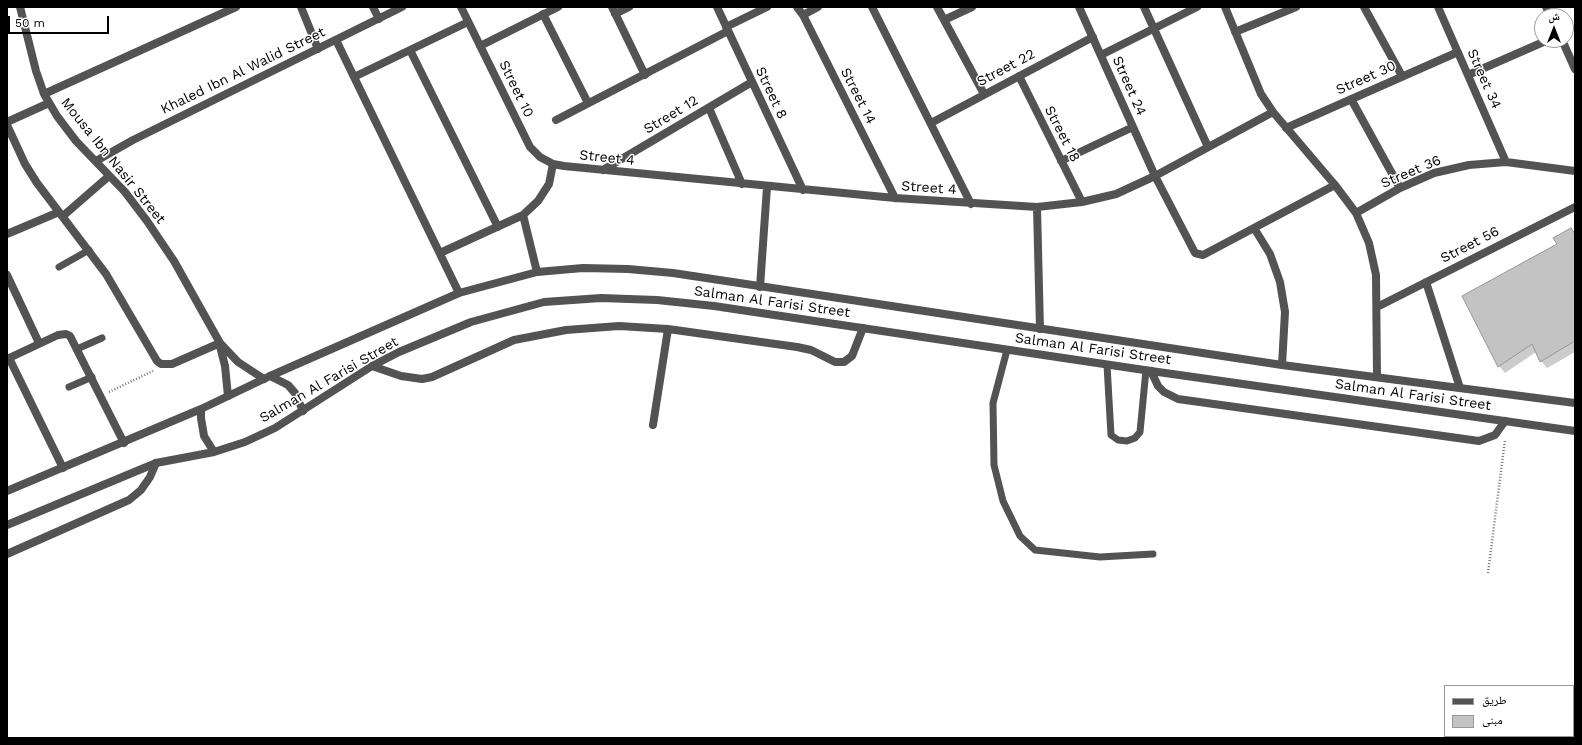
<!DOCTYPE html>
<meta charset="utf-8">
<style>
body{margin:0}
#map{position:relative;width:1582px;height:745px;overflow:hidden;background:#fff;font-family:"Work Sans","Noto Naskh Arabic",sans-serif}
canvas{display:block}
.frame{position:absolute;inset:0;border:8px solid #000;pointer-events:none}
.legend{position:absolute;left:1444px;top:685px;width:130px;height:52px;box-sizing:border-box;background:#fff;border:1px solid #999;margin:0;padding:5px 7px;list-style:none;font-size:12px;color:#000}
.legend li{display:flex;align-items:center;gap:8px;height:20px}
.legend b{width:20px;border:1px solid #999}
.north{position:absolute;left:1534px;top:8px;width:40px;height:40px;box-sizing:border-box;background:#fff;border:1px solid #999;border-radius:50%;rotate:0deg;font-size:11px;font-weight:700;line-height:16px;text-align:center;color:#000}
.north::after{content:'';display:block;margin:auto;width:14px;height:18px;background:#000;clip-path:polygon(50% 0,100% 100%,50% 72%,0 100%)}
.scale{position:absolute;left:8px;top:16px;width:101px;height:18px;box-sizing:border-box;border:2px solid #000;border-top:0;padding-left:5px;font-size:12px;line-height:14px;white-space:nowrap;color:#000;-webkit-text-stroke:3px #fff;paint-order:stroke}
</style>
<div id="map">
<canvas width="1582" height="745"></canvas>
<div class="frame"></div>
<ul class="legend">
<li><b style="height:5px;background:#535353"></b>طريق</li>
<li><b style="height:11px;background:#c3c3c3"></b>مبنى</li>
</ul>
<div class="north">ش</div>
<div class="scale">50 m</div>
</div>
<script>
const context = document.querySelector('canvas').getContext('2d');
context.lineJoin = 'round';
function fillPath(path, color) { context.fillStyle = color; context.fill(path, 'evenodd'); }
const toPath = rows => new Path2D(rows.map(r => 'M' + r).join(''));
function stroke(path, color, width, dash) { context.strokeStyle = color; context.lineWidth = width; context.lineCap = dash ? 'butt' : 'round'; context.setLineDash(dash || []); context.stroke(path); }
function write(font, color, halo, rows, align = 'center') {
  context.font = font + ' "Work Sans",sans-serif'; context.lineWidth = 3; context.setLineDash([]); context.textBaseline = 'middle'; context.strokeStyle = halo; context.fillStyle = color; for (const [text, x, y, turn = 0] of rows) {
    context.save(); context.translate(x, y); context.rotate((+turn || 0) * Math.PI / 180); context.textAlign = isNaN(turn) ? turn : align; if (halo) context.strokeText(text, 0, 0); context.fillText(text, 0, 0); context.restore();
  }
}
const shadow = toPath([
 [1571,229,1575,233,1575,352,1547,368,1541,361,1536,352,1505,373,1499,366,1499,277,1529,259,1558,244]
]);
const building = toPath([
 [1571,228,1575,234,1575,341,1540,362,1532,344,1498,367,1462,296,1557,244,1553,238,1571,228]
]);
const path = toPath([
 [109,392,153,371],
 [1488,573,1505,440]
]);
const service = toPath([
 [59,267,89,250],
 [77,349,102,338],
 [1007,350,993,403,994,465,1003,501,1020,536,1035,550,1100,557,1153,554],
 [1107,365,1111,435,1118,440,1127,441,1135,438,1140,432,1146,370],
 [69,387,92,377]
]);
const minor = toPath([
 [20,7,36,71,44,94,57,116,76,141,125,192,147,221,174,261,220,343,238,362,264,379],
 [301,7,318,49],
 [373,7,379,19],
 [461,7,530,147,540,157,553,164,564,166,895,198,1037,207,1082,202,1116,194,1155,176,1273,112],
 [612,7,645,75],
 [717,7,803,190],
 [797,7,803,15,895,198],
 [872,7,971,204],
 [937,7,984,94],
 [1079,7,1155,176,1195,253,1203,255,1335,185],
 [1144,7,1208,147],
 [1225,7,1261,94,1273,112,1335,185,1356,213,1369,243,1376,275,1377,377],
 [1364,7,1402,76],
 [1438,7,1506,162],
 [1546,7,1551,16],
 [543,14,588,103],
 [615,14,629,7],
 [803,15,818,7],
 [944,20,972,7],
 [726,27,767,7],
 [1235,32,1296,7],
 [336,40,459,293],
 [1562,40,1575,69],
 [480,46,558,7],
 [410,50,498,227],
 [1101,55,1197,7],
 [1468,75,1548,40],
 [1019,76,1082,202],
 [354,77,468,22],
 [44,94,236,7],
 [1351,99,1400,188],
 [709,108,742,184],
 [556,120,728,31],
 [7,122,49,103],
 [931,123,1093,37],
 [7,125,25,164,37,183,106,274,157,361,161,364,172,364,220,343],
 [1286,128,1458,52],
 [96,161,133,140,402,7],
 [1061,161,1133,127],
 [603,170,752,82],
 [1037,207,1040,329],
 [1356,213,1400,188,1434,173,1469,165,1506,162,1575,171],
 [523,215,537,272],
 [63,216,109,176],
 [1254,228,1270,254,1280,282,1285,312,1282,365],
 [7,234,59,212],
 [440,253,523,215,538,201,549,184,553,164],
 [7,275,39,343],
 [1426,282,1460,388],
 [760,287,767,187],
 [1377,307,1575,207],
 [220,346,225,366,228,396],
 [9,358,63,468],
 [7,359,58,335,66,334,70,336,124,443],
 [372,366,401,376,422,379,432,377,514,340,566,330,619,326,668,329,797,347,811,350,835,362,844,362,852,356,863,328],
 [1151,371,1158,386,1164,392,1178,399,1479,441,1495,435,1505,421],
 [653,425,668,329],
 [7,554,129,500,141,490,150,477,156,463]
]);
const tertiary = toPath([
 [270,376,288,385,295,393,303,411],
 [201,409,201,418,204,436,214,452],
 [7,491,201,409,270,376,459,293,537,272,583,268,628,269,673,273,1282,365,1575,403],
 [7,525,156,463,214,452,245,442,275,428,372,366,399,352,471,322,544,302,601,298,657,300,714,306,1151,371,1575,431]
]);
const streetNames = [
 ["Street 22",1006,68,-28],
 ["Khaled Ibn Al Walid Street",243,71,-26],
 ["Street 30",1366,78,-24],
 ["Street 34",1484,79,66],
 ["Street 24",1129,86,66],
 ["Street 10",516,89,64],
 ["Street 8",771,93,65],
 ["Street 14",858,96,63],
 ["Street 12",671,115,-31],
 ["Street 18",1062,134,63],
 ["Street 4",607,158,6],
 ["Mousa Ibn Nasir Street",113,161,51],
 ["Street 36",1411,172,-23],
 ["Street 4",929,188,4],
 ["Street 56",1470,245,-27],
 ["Salman Al Farisi Street",772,302,8],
 ["Salman Al Farisi Street",1093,349,8],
 ["Salman Al Farisi Street",329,380,-30],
 ["Salman Al Farisi Street",1413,395,8]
];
fillPath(shadow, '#0003');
fillPath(building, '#c3c3c3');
stroke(building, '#979797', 1);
stroke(path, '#757575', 2.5, [1, 2]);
stroke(service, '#535353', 7);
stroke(minor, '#535353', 8);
stroke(tertiary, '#535353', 8);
write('14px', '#000', '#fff', streetNames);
</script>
